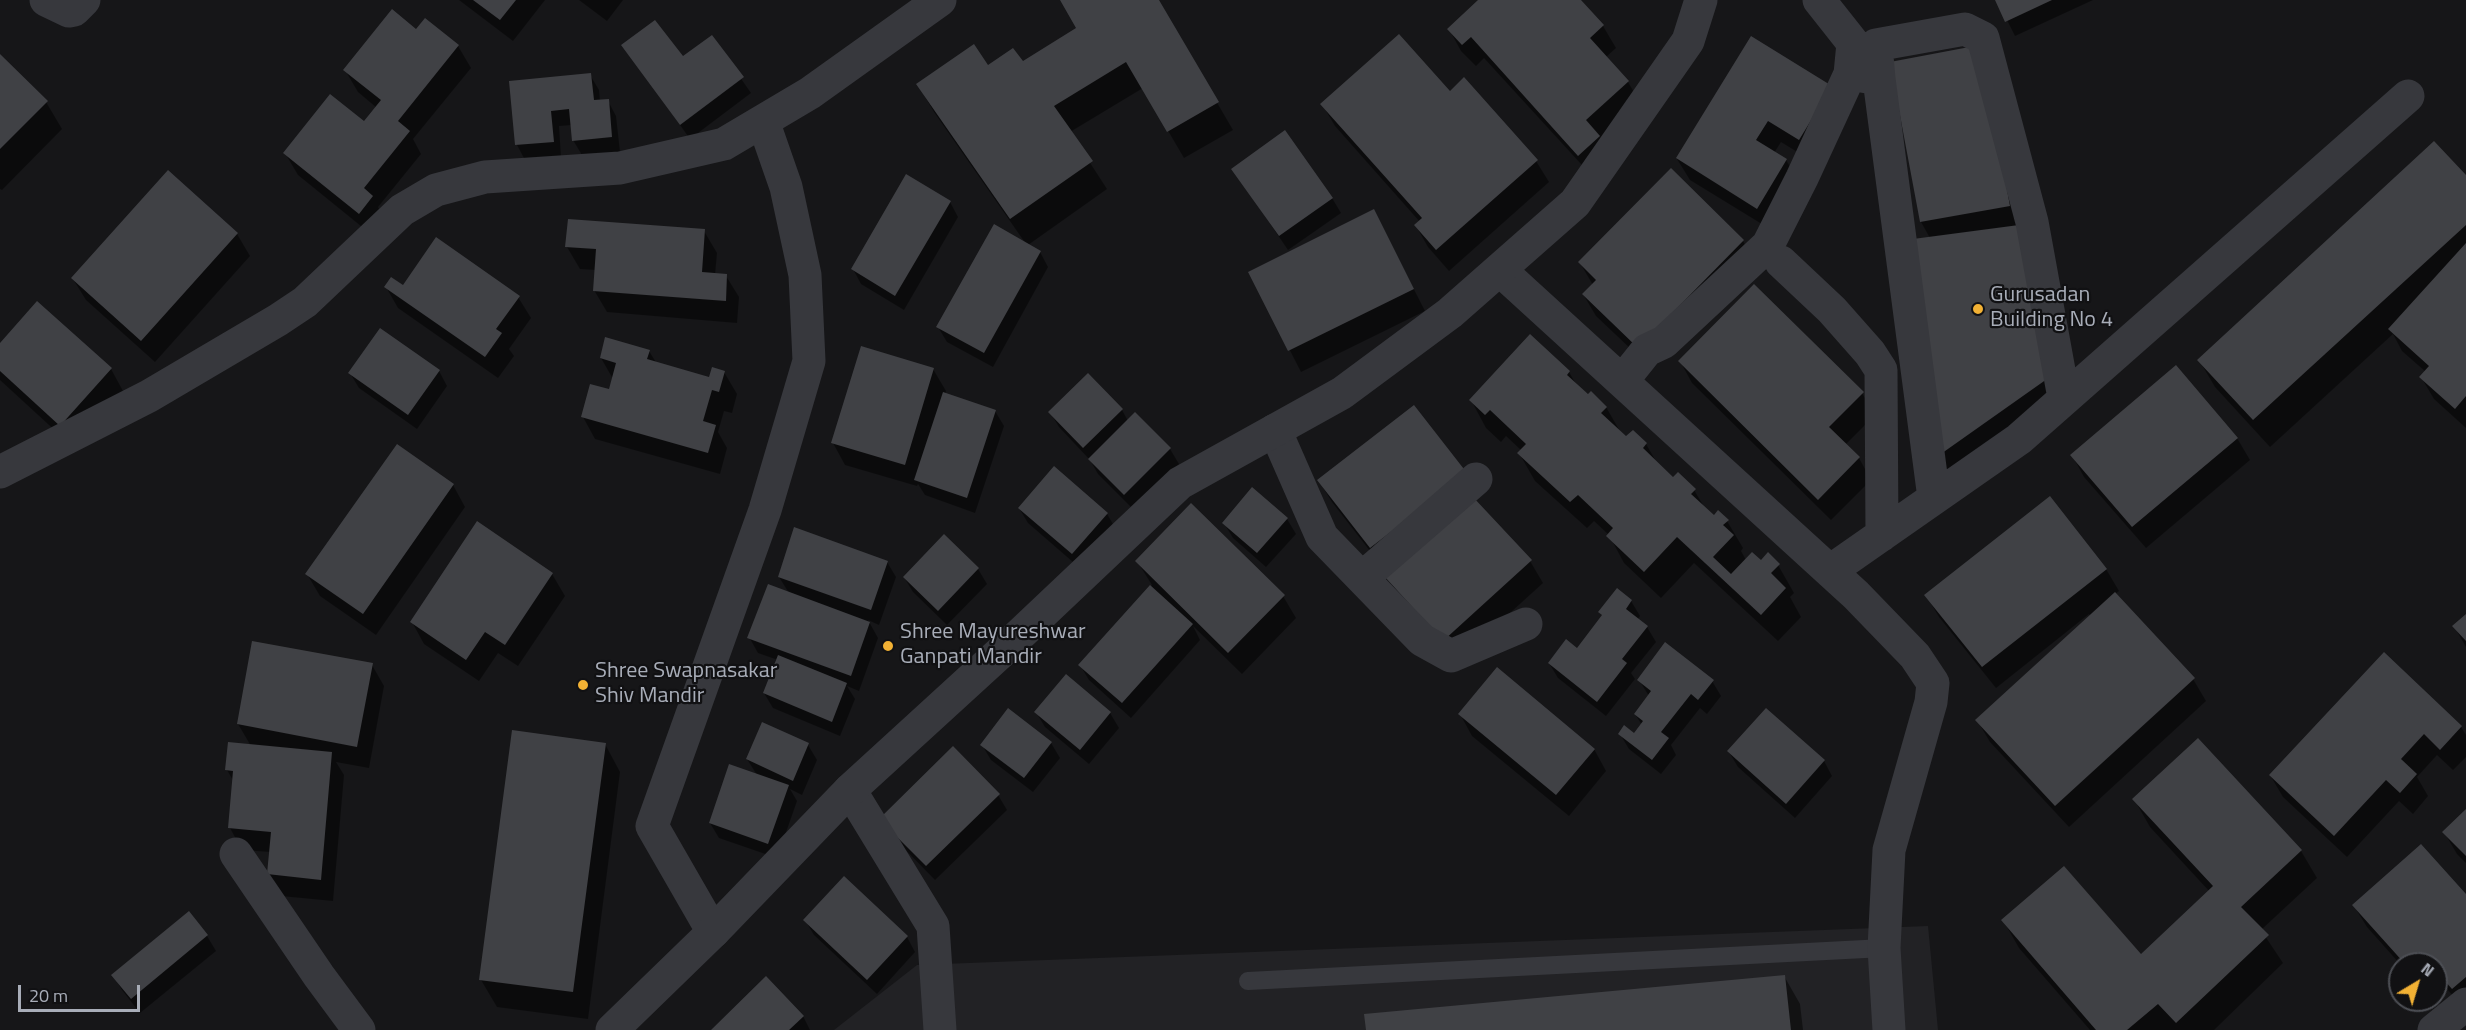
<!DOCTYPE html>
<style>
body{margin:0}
#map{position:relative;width:2466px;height:1030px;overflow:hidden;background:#161618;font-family:"Titillium Web",sans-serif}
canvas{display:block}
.north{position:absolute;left:2388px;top:952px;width:60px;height:60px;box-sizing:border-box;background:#111113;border:2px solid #4d4f55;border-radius:50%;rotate:38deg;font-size:16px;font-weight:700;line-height:24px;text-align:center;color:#a8adb8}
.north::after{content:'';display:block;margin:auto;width:21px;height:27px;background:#f2b134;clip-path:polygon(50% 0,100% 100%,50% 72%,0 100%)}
.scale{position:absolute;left:18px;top:985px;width:122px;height:27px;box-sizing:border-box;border:3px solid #a8adb8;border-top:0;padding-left:8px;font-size:18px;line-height:21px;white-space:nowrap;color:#a8adb8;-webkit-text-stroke:4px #111113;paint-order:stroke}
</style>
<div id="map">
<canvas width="2466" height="1030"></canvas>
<div class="north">N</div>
<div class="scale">20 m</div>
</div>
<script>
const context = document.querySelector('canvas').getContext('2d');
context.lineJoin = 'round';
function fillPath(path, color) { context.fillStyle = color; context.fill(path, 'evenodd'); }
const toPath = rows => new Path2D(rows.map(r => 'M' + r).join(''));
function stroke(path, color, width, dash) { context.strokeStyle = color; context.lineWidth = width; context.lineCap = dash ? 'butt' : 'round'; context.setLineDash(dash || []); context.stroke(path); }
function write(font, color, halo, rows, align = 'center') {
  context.font = font + ' "Titillium Web",sans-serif'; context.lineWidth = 4.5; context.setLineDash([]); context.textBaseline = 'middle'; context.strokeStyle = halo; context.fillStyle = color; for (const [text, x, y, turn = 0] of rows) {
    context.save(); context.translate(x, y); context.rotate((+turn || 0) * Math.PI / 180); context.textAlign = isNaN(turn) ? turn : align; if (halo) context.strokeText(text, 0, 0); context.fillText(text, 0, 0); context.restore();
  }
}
const built = toPath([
 [1928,926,1938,1030,834,1030,917,965]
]);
const shadow = toPath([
 [459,0,545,0,513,41],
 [579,0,623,0,607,21],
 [1061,0,1157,0,1233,130,1184,158,1143,88,1070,132,1107,189,1028,245,1040,252,1048,267,993,367,947,342,938,327,1026,244,934,112,918,85,988,67,1022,63,1078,29],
 [1481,0,1579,0,1603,26,1616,48,1606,57,1628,82,1641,104,1592,176,1484,58,1476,66,1461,51,1449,29],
 [1997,0,2093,0,2015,36],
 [712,37,751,93,690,139,623,45,682,59],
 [458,46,471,68,413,139,421,154,378,207,385,219,372,235,298,175,285,153,364,123,377,108,358,92,345,70],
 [1979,47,2059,402,1951,477,1939,455,1930,238,1921,222],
 [0,56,46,102,62,129,2,190,0,189],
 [590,75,599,90,600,101,608,101,616,116,620,152,582,155,573,140,572,125,559,126,561,157,525,160,517,145,511,83],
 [1831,87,1812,161,1781,142,1774,153,1786,160,1799,182,1770,229,1690,180,1677,159],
 [1449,93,1536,161,1549,182,1449,271,1428,247,1416,226,1420,222,1335,126,1322,104],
 [1233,169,1332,198,1341,213,1288,250],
 [2466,178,2466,428,2434,399,2421,377,2426,372,2402,351,2393,334,2270,447,2215,387,2199,360],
 [950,202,958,217,904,310,861,284,853,269],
 [1374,211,1425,311,1301,372,1250,272],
 [704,231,717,253,715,275,726,276,739,297,737,323,607,312,594,290,596,270,580,269,567,247],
 [237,234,250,256,155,362,86,300,73,279],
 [1743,241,1755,263,1652,369,1596,316,1583,294,1593,285,1580,263],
 [386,287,518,297,531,318,509,349,514,356,498,378,398,308],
 [0,345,111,369,123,391,73,447,0,380],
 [649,351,657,364,710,379,724,372,737,394,732,413,724,411,718,432,727,448,720,474,595,439,583,417,610,391,613,379,601,358],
 [1680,361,1862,393,1875,415,1845,445,1859,458,1871,480,1831,520,1692,383],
 [933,369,946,391,945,394,995,411,1004,426,975,513,925,495,918,484,917,486,845,465,833,443],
 [439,371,447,386,417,429,359,388,350,373],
 [1569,372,1577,386,1606,407,1621,433,1626,438,1633,432,1646,444,1657,463,1673,479,1694,490,1706,510,1714,517,1727,521,1743,548,1741,551,1746,560,1778,565,1794,593,1790,597,1801,617,1778,641,1694,563,1661,598,1624,563,1609,535,1594,521,1587,528,1535,481,1519,453,1522,451,1506,436,1501,442,1486,428,1471,400],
 [1088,376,1122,410,1128,421,1170,449,1179,464,1133,509,1098,474,1090,460,1059,427,1050,412],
 [2237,438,2250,460,2146,548,2084,477,2072,455],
 [1319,481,1473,500,1530,561,1543,583,1457,661,1400,599,1384,569,1332,502],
 [453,485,465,507,376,635,320,596,307,574],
 [1019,508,1107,514,1116,529,1081,569,1028,523],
 [1287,519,1296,534,1266,567,1233,538,1224,523],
 [944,537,978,569,987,584,947,625,913,592,904,577],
 [1137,561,1283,596,1296,618,1242,674,1193,626,1200,640,1131,718,1089,680,1080,665,1152,585],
 [887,562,896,577,879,625,868,620,878,638,859,691,847,686,855,699,840,736,773,708,764,693,778,660,758,653,749,637,789,593,779,577],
 [2106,569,2119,591,2115,594,2193,679,2206,701,2069,827,1990,742,1977,720,2091,616,2089,614,1996,688,1939,617,1926,595],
 [552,574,565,596,518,666,498,653,479,681,424,644,412,622],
 [1617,590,1631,601,1640,616,1637,620,1647,627,1656,642,1631,673,1635,679,1606,716,1558,678,1549,663,1577,650,1603,617,1600,612],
 [2466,616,2466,647,2454,626],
 [2384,654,2461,727,2466,735,2466,757,2453,770,2437,755,2417,777,2428,796,2413,814,2399,801,2347,857,2283,797,2270,775],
 [372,665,384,686,369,768,336,762,344,775,333,901,281,896,269,874,271,852,242,850,230,828,234,782,227,770,251,746,238,724],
 [1639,680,1712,681,1721,696,1707,714,1700,708,1671,745,1676,755,1661,774,1629,749,1620,734,1634,735,1642,725,1635,714,1649,696],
 [1036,712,1110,713,1119,728,1089,764,1045,727],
 [1460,714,1594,749,1606,771,1569,816,1472,736],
 [1051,743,1060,758,1033,792,991,760,982,745],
 [605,744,620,772,588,1019,497,1007,481,980],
 [808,745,817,760,802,795,790,789,797,801,777,858,719,838,710,823,757,775,747,759],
 [1729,752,1824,761,1832,776,1795,818,1738,767],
 [998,795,1007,810,935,880,890,834],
 [2134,799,2301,851,2317,878,2261,930,2283,963,2214,1030,2090,1030,2019,948,2003,920,2141,956,2210,892,2150,827],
 [2466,811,2466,863,2457,854,2444,832],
 [844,878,907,937,915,952,877,994,814,935,805,920],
 [2466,897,2466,1010,2436,977,2436,964,2400,964,2367,927,2354,906],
 [189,913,207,936,216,951,140,1013,122,990,113,975],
 [1784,976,1800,1004,1803,1030,1367,1030],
 [803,1016,810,1030,713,1030]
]);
const building = toPath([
 [473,0,516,0,500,20],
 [1060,0,1159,0,1219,102,1167,132,1126,62,1054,106,1093,161,1010,219,916,84,974,44,988,65,1013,48,1023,61,1076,28],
 [1478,0,1581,0,1604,25,1590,38,1629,81,1586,120,1600,136,1578,156,1471,37,1462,45,1447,29],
 [1995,0,2052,0,2005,22],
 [392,9,416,29,425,18,459,45,398,121,410,131,364,188,373,196,359,214,283,153,330,94,364,121,381,100,343,70],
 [655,20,683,56,712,35,744,77,680,125,621,45],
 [1399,34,1450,91,1464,77,1538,160,1436,250,1414,225,1422,218,1320,104],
 [1751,36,1832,86,1799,140,1768,121,1756,140,1787,159,1757,209,1676,158],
 [1980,45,2010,206,1920,222,1890,62],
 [0,54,48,101,0,149],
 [591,73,594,100,609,99,612,137,572,141,569,109,551,111,554,142,515,145,509,81],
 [1285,130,1333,198,1279,236,1231,169],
 [2434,141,2466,175,2466,225,2253,420,2197,360],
 [1671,168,1744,240,1638,348,1582,294,1596,280,1578,262],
 [168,170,238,233,141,341,71,278],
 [906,174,951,201,895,296,851,269],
 [1374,209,1414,289,1288,351,1248,272],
 [568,219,705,229,702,272,727,274,726,301,593,291,596,249,565,247],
 [994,224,1041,251,984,353,936,327],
 [2019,225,2047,379,1938,456,1913,239],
 [436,237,520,296,496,329,502,333,485,357,384,287,391,277,403,285],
 [2466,243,2466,396,2455,409,2419,377,2429,366,2388,329],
 [1754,284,1864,392,1829,427,1860,457,1818,500,1678,361],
 [37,301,112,368,60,426,0,371,0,343],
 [380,328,440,370,408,415,348,373],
 [1530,334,1570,371,1567,375,1588,394,1591,391,1607,407,1601,413,1626,436,1633,430,1647,443,1643,448,1673,477,1678,472,1696,489,1691,494,1714,515,1718,510,1729,520,1723,525,1734,535,1713,557,1731,574,1752,552,1761,560,1768,552,1780,564,1771,573,1786,588,1761,615,1677,537,1644,572,1606,536,1613,528,1578,495,1570,502,1517,453,1526,444,1490,410,1485,415,1469,400],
 [605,337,650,350,647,359,709,377,712,367,725,371,719,392,712,390,703,421,716,425,708,453,581,417,590,384,609,389,616,363,600,358],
 [861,346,934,368,905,465,831,443],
 [2176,365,2238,438,2132,527,2070,455],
 [1088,373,1123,409,1083,448,1048,412],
 [943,392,996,410,967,498,914,480],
 [1414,405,1467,473,1370,548,1317,480],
 [1135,412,1171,448,1124,495,1088,459],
 [397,444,454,484,363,614,305,574],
 [1054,466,1108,513,1072,554,1018,508],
 [1252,487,1288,518,1257,553,1222,523],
 [2050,496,2107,569,1982,667,1924,595],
 [1473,497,1532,560,1443,641,1385,577],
 [1191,503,1285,595,1228,653,1135,561],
 [477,521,553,573,505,645,485,632,466,660,410,622],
 [794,527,888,561,871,610,778,577],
 [944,534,979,568,938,611,903,577],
 [768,584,870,622,851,676,747,638],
 [1150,585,1193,624,1122,703,1078,665],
 [1617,588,1632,600,1626,609,1648,626,1622,659,1627,663,1597,702,1548,663,1566,639,1577,648,1602,615,1598,612],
 [2115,592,2195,678,2055,806,1975,720],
 [2466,614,2466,641,2452,626],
 [252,641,373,663,357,747,237,724],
 [1665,642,1714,680,1698,700,1691,694,1661,732,1669,738,1652,760,1618,734,1624,725,1634,733,1643,721,1634,714,1651,691,1637,680],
 [2384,652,2462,726,2440,750,2424,734,2401,759,2417,774,2400,793,2386,780,2334,836,2269,775],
 [778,655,847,683,832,722,763,693],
 [1497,667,1595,749,1556,795,1458,714],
 [1066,674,1111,712,1080,750,1034,712],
 [1008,708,1052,742,1024,778,980,745],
 [1766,708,1825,760,1786,804,1727,751],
 [762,722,809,743,793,781,746,759],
 [512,730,606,743,573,992,479,980],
 [2198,738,2302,850,2241,907,2269,935,2176,1023,2158,1004,2127,1030,2096,1030,2001,920,2064,866,2141,954,2213,886,2132,799],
 [228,742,332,752,321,880,267,874,271,832,228,828,233,771,225,770],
 [953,746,1000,794,926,866,879,819],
 [729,764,789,785,768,844,709,823],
 [2466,809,2466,856,2442,832],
 [2421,844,2466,894,2466,977,2452,989,2436,971,2436,964,2430,964,2418,952,2405,964,2352,905],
 [844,876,908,936,867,980,803,920],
 [189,911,208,935,131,999,111,975],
 [1785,975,1791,1030,1366,1030,1364,1014],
 [766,976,804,1016,789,1030,711,1030]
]);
const service = toPath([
 [1248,981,1884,948]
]);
const minor = toPath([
 [46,0,69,11,74,10,84,0],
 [1850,74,1879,79,1876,45,1965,29,1983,38,2032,222,2064,398],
 [1879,79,1934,498],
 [1781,262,1832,310,1870,353,1881,370,1882,535],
 [1500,270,1856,595,1915,656,1933,683,1931,702,1889,850,1884,948,1889,1030],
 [1623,380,1647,350,1664,342,1768,245,1802,178,1850,74,1853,43,1819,0],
 [1275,430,1322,537,1422,640,1451,656,1526,624],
 [0,472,149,396,278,320,305,302,402,210,436,190,485,177,620,168,724,144,810,93,940,0],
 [1830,571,2019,439,2408,96],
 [1362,578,1476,479],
 [850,790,933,926,940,1030],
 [236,854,319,976,359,1030],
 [713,932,652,826,765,510,809,361,805,275,786,187,763,121],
 [2434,1030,2466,1004]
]);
const tertiary = toPath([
 [612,1030,713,932,850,790,1013,641,1180,483,1342,393,1450,313,1575,203,1688,41,1701,0]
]);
const markers = [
 [1978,309,6,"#f2b134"],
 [888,646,6,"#f2b134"],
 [583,685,6,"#f2b134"]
];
const poiNames = [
 ["Gurusadan",1990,296],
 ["Building No 4",1990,321],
 ["Shree Mayureshwar",900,633],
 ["Ganpati Mandir",900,658],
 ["Shree Swapnasakar",595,672],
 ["Shiv Mandir",595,697]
];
fillPath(built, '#222225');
fillPath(shadow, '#0007');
fillPath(building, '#404145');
stroke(service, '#37383d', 18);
stroke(minor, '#37383d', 33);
stroke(tertiary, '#37383d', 33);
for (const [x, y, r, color] of markers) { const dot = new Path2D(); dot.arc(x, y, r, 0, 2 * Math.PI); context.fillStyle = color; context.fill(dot); stroke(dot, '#111113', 2); }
write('22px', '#a8adb8', '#111113', poiNames, 'left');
</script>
